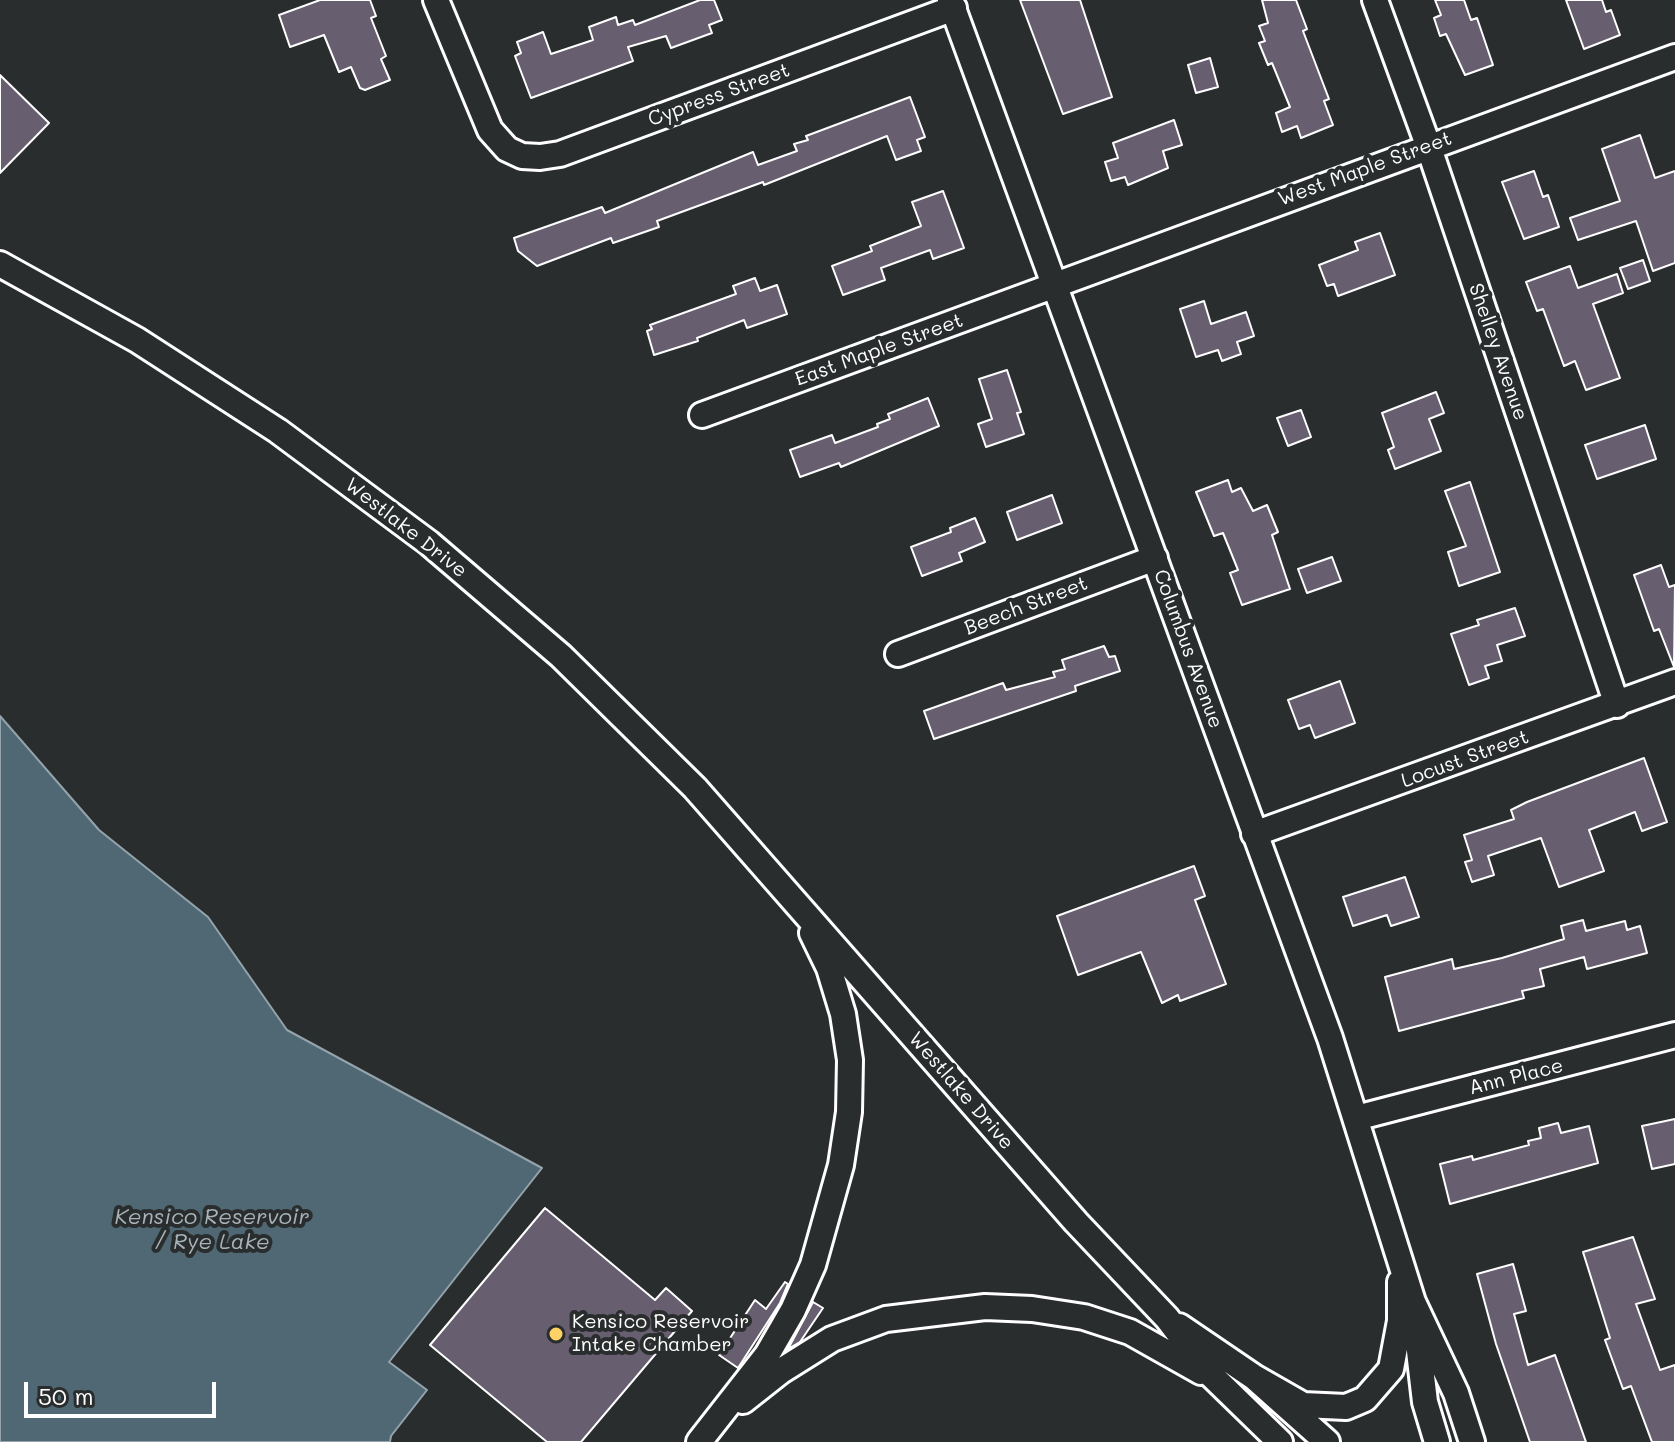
<!DOCTYPE html>
<style>
body{margin:0}
#map{position:relative;width:1675px;height:1442px;overflow:hidden;background:#2a2d2e;font-family:Mali,sans-serif}
canvas{display:block}
.scale{position:absolute;left:24px;top:1382px;width:192px;height:36px;box-sizing:border-box;border:4px solid #fff;border-top:0;padding-left:10px;font-size:24px;line-height:28px;white-space:nowrap;color:#fff;-webkit-text-stroke:6px #2a2d2e;paint-order:stroke}
</style>
<div id="map">
<canvas width="1675" height="1442"></canvas>
<div class="scale">50 m</div>
</div>
<script>
const context = document.querySelector('canvas').getContext('2d');
context.lineJoin = 'round';
function fillPath(path, color) { context.fillStyle = color; context.fill(path, 'evenodd'); }
const toPath = rows => new Path2D(rows.map(r => 'M' + r).join(''));
function stroke(path, color, width, dash) { context.strokeStyle = color; context.lineWidth = width; context.lineCap = dash ? 'butt' : 'round'; context.setLineDash(dash || []); context.stroke(path); }
function write(font, color, halo, rows, align = 'center') {
  context.font = font + ' Mali,sans-serif'; context.lineWidth = 8; context.setLineDash([]); context.textBaseline = 'middle'; context.strokeStyle = halo; context.fillStyle = color; for (const [text, x, y, turn = 0] of rows) {
    context.save(); context.translate(x, y); context.rotate((+turn || 0) * Math.PI / 180); context.textAlign = isNaN(turn) ? turn : align; if (halo) context.strokeText(text, 0, 0); context.fillText(text, 0, 0); context.restore();
  }
}
const water = toPath([
 [0,716,99,830,208,917,287,1030,542,1168,389,1362,427,1390,391,1436,390,1442,0,1442,0,716]
]);
const building = toPath([
 [320,0,370,0,376,16,371,18,386,56,381,59,390,80,365,90,360,88,351,67,339,72,324,35,290,47,279,15,320,0],
 [700,0,714,0,722,20,709,25,712,33,671,48,666,36,628,47,633,61,531,98,515,56,521,53,517,42,543,32,551,54,593,40,589,27,616,17,618,25,633,20,635,25,700,0],
 [1020,0,1080,0,1112,97,1063,114,1020,0],
 [1262,0,1296,0,1307,29,1303,31,1329,99,1324,101,1333,125,1301,138,1297,126,1282,132,1276,113,1290,107,1272,63,1268,65,1259,43,1265,41,1259,26,1268,23,1262,0],
 [1435,0,1464,0,1471,20,1477,18,1493,65,1465,75,1446,34,1440,36,1434,18,1441,15,1435,0],
 [1566,0,1602,0,1606,12,1611,10,1620,35,1584,49,1566,0],
 [1210,58,1218,87,1196,93,1188,65,1210,58],
 [0,75,49,123,0,173,0,75],
 [910,97,925,137,917,140,921,151,896,160,887,136,764,185,763,182,657,221,659,227,613,243,611,238,537,266,518,251,514,238,602,207,605,213,753,152,758,165,797,151,794,144,808,140,806,136,910,97],
 [1174,120,1182,145,1163,151,1168,168,1128,185,1125,177,1111,181,1105,162,1118,158,1113,143,1174,120],
 [1640,135,1655,178,1675,171,1675,263,1653,271,1636,221,1578,240,1570,218,1620,201,1602,149,1640,135],
 [1534,171,1543,197,1548,195,1559,227,1524,239,1502,182,1534,171],
 [943,191,964,248,933,259,930,250,881,268,885,280,843,295,832,266,872,251,870,246,921,226,912,202,943,191],
 [1380,233,1395,275,1338,296,1334,284,1327,286,1319,265,1358,250,1355,242,1380,233],
 [1643,260,1650,281,1628,289,1620,268,1643,260],
 [1570,266,1578,288,1617,274,1623,293,1593,304,1620,378,1586,390,1575,361,1564,366,1543,309,1537,311,1526,282,1570,266],
 [755,278,760,291,777,285,787,314,747,328,744,320,697,338,698,341,654,355,647,331,652,329,650,325,736,294,733,286,755,278],
 [1204,301,1211,324,1246,312,1254,336,1237,342,1241,354,1222,361,1218,350,1196,357,1180,309,1204,301],
 [1007,370,1021,412,1017,413,1024,434,986,447,978,424,992,419,979,379,1007,370],
 [1436,392,1444,413,1429,419,1441,451,1395,469,1388,450,1394,447,1382,413,1436,392],
 [928,398,939,426,841,467,839,463,800,477,790,450,832,435,835,443,878,427,877,424,890,419,888,414,928,398],
 [1301,410,1311,437,1288,446,1277,418,1301,410],
 [1645,425,1656,459,1597,479,1585,445,1645,425],
 [1228,480,1232,492,1241,488,1253,511,1267,505,1278,532,1272,535,1290,589,1242,605,1230,573,1238,570,1223,533,1214,536,1196,492,1228,480],
 [1470,482,1500,572,1459,586,1448,552,1466,546,1445,491,1470,482],
 [1052,495,1062,523,1017,540,1007,512,1052,495],
 [975,518,985,542,959,553,962,561,922,576,911,547,951,532,950,528,975,518],
 [1332,557,1341,581,1307,593,1298,569,1332,557],
 [1661,565,1669,587,1675,585,1674,667,1659,629,1654,631,1634,575,1661,565],
 [1515,608,1525,636,1497,645,1502,661,1485,666,1489,678,1469,685,1451,634,1479,625,1477,620,1515,608],
 [1104,646,1109,657,1115,656,1120,671,1075,686,1076,691,934,739,924,711,1003,683,1006,690,1055,677,1053,672,1065,669,1062,660,1104,646],
 [1340,681,1355,723,1315,738,1310,725,1299,729,1288,700,1340,681],
 [1644,758,1667,822,1642,831,1635,812,1589,830,1604,871,1559,887,1541,838,1488,856,1494,875,1472,882,1465,862,1472,860,1464,835,1514,819,1511,810,1527,802,1644,758],
 [1194,866,1205,896,1195,900,1226,984,1180,1001,1178,995,1162,1003,1141,952,1078,975,1057,916,1194,866],
 [1405,877,1419,917,1391,926,1387,915,1353,926,1343,897,1405,877],
 [1583,920,1586,931,1625,921,1627,930,1640,926,1647,953,1587,969,1584,957,1540,969,1544,986,1522,991,1524,998,1399,1031,1385,977,1452,959,1454,969,1502,958,1564,939,1561,926,1583,920],
 [1675,1119,1675,1164,1652,1169,1642,1126,1675,1119],
 [1558,1123,1561,1133,1589,1126,1598,1163,1450,1204,1440,1164,1472,1156,1473,1160,1529,1145,1528,1141,1541,1138,1539,1128,1558,1123],
 [545,1208,655,1300,666,1288,692,1311,581,1442,547,1442,430,1345,545,1208],
 [1633,1237,1655,1299,1636,1304,1660,1370,1675,1365,1675,1442,1652,1442,1631,1386,1623,1389,1605,1340,1610,1338,1583,1252,1633,1237],
 [1513,1264,1526,1311,1514,1314,1528,1365,1555,1355,1586,1442,1530,1442,1496,1344,1477,1274,1513,1264],
 [785,1282,788,1284,780,1303,738,1368,719,1355,755,1300,766,1309,785,1282],
 [813,1302,823,1308,800,1342,788,1349,813,1302]
]);
const minor = toPath([
 [436,0,490,130,507,149,522,156,540,157,560,154,954,8],
 [950,0,1330,1038,1413,1302,1456,1393,1472,1442],
 [1375,0,1428,145,1617,705],
 [0,264,137,340,278,431,429,543,561,656,695,788,1076,1222,1167,1318,1209,1373,1280,1442],
 [702,415,1675,57],
 [898,654,1155,558],
 [1254,834,1675,682],
 [1356,1118,1675,1035],
 [1416,1325,1425,1402,1437,1442],
 [1179,1326,1254,1377,1327,1442],
 [1254,1377,1303,1405,1346,1407,1365,1399,1391,1369,1400,1321,1400,1282],
 [743,1401,781,1371,832,1339,886,1319,985,1307,1032,1309,1084,1317,1130,1332,1201,1372],
 [699,1442,767,1355,793,1310,813,1265,841,1165,849,1112,850,1060,843,1014,829,968,812,933]
]);
const markers = [
 [556,1334,8,"#ffd166"]
];
const streetNames = [
 ["Cypress Street",719,95,-20],
 ["West Maple Street",1365,169,-20],
 ["East Maple Street",879,350,-20],
 ["Shelley Avenue",1498,352,71],
 ["Westlake Drive",406,528,38],
 ["Beech Street",1026,606,-21],
 ["Columbus Avenue",1188,649,70],
 ["Locust Street",1465,759,-20],
 ["Ann Place",1516,1077,-14],
 ["Westlake Drive",961,1091,49]
];
const poiNames = [
 ["Kensico Reservoir",572,1322],
 ["Intake Chamber",572,1345]
];
const waterNames = [
 ["Kensico Reservoir",212,1217],
 ["/ Rye Lake",212,1242]
];
fillPath(water, '#4f6874');
stroke(water, '#95a4ac', 2);
fillPath(building, '#675e6f');
stroke(building, '#fff', 2);
stroke(minor, '#fff', 30);
stroke(minor, '#2a2d2e', 24);
for (const [x, y, r, color] of markers) { const dot = new Path2D(); dot.arc(x, y, r, 0, 2 * Math.PI); context.fillStyle = color; context.fill(dot); stroke(dot, '#2a2d2e', 3); }
write('20px', '#fff', '#2a2d2e', streetNames);
write('20px', '#fff', '#2a2d2e', poiNames, 'left');
write('italic 22px', '#a7b4ba', '#2a2d2e', waterNames);
</script>
